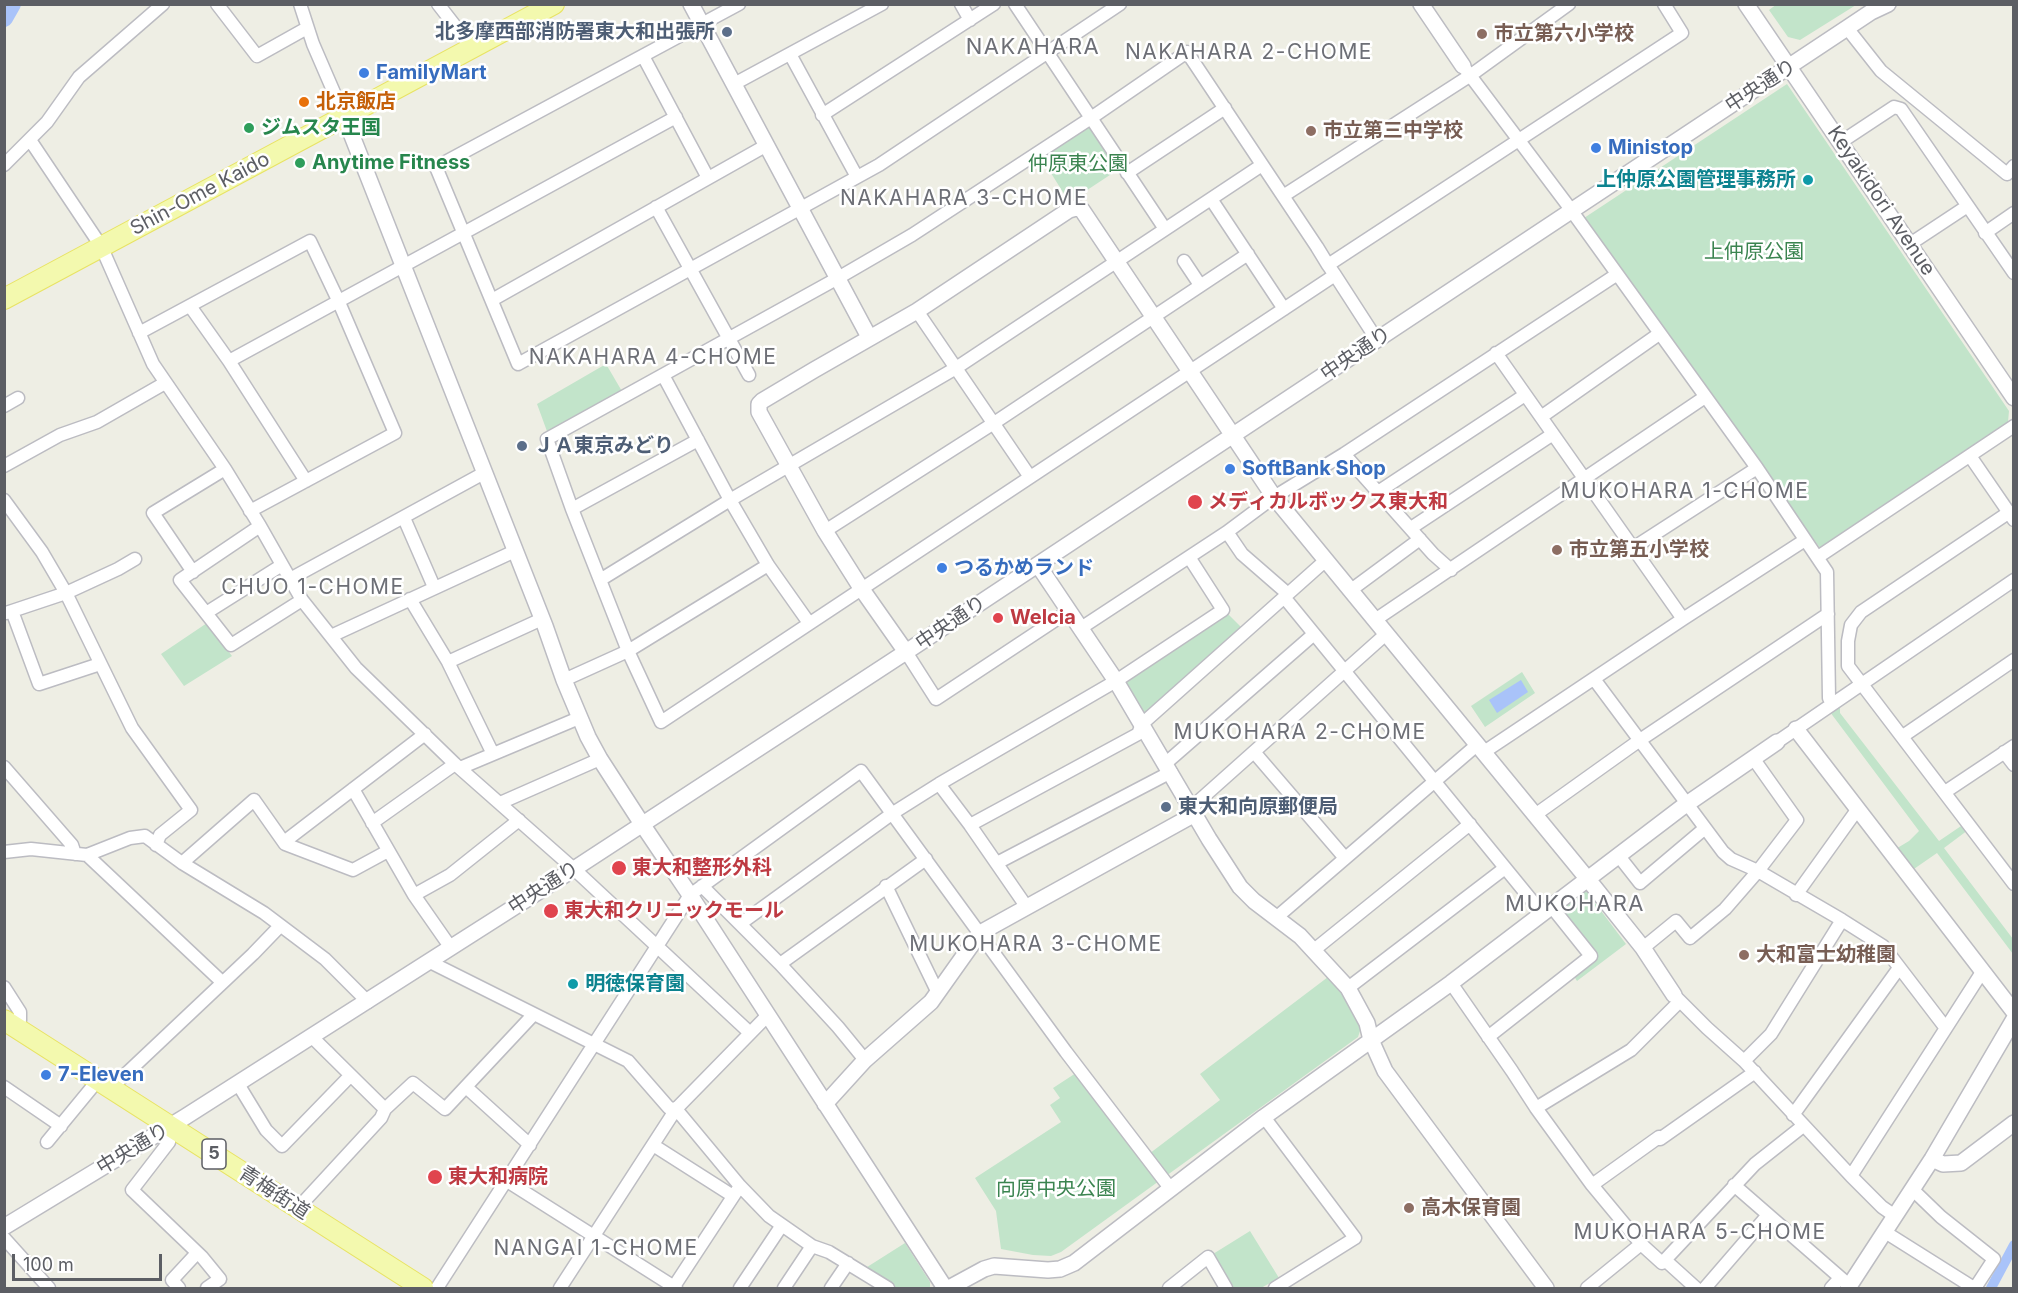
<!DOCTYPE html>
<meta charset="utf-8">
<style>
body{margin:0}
#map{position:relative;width:2018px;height:1293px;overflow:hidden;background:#eeeee4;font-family:Inter,sans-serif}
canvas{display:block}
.frame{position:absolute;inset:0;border:6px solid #5c5e64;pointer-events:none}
.scale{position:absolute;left:12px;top:1254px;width:150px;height:27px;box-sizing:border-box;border:3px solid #5c5e64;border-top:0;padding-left:8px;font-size:18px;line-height:21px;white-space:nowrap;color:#5c5e64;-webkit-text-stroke:4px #fff;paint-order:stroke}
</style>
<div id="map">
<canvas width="2018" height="1293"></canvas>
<div class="frame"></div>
<div class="scale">100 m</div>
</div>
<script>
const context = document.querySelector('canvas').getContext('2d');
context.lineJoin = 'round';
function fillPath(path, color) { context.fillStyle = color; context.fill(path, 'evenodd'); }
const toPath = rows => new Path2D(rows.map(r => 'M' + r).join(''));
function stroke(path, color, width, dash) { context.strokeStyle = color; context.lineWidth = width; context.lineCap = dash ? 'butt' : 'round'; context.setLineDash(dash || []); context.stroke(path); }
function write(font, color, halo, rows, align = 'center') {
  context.font = font + ' Inter,"Noto Sans JP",sans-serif'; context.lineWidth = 5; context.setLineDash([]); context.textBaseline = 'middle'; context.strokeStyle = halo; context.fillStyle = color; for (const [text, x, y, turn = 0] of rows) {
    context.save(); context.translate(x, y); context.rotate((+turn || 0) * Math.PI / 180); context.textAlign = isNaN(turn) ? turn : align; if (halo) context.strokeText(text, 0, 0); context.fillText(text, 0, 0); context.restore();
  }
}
const green = toPath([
 [1777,4,1856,4,1856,5,1800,40,1788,37,1769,10],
 [1787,84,2009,411,2008,422,1820,548,1581,220],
 [1085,126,1093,127,1119,169,1069,202,1041,157],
 [606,364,623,393,548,434,537,404],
 [1227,613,1243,629,1147,714,1143,713,1126,685,1127,679],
 [207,623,232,656,184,686,161,654],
 [1522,672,1535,693,1485,727,1471,706],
 [1840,706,1840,713,1939,841,1964,824,1968,830,1944,848,2013,939,2013,954,1937,853,1911,871,1894,850,1909,841,1919,831,1830,712],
 [1583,887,1626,944,1577,981,1572,973,1592,956,1556,908],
 [1328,977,1343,993,1353,1010,1361,1028,1358,1037,1061,1252,1051,1256,1033,1255,1001,1249,996,1211,975,1178,1061,1122,1050,1105,1060,1098,1053,1088,1076,1073,1141,1160,1220,1100,1200,1074],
 [1250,1231,1279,1278,1261,1288,1234,1288,1213,1254],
 [905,1243,930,1282,930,1288,897,1288,864,1269]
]);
const water = toPath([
 [1521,680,1528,692,1497,713,1489,700]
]);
const canal = toPath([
 [1991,1288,2014,1245]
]);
const river = toPath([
 [4,18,12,4]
]);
const minor = toPath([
 [217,4,257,56,307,28],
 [300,4,313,44,345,118],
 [438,4,473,49],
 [739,4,436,167,518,364,879,165,1120,4],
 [961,4,970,20],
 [1015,4,1165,229],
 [1847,28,1881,71,2007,174,2014,166],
 [790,54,857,177],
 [643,56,708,178],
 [1463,66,1566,203,1757,468,1827,572,1829,698,1832,704],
 [734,84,882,4],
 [822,115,994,4],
 [30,140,101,246,153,364,225,469,260,526,302,600,356,668,455,764,574,869,749,1032],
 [1841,142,1894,107,1901,109,2014,273],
 [4,165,47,122,79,77,163,4],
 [1127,173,1225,108],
 [1283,196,1471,75,1569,4],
 [1211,199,1284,309],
 [656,207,749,375],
 [1985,233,2014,213],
 [1910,244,1966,207],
 [1184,261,1200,285],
 [1328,265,1682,33,1664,4],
 [1335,275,661,722,628,651,572,509,547,439,838,278,912,235,1091,118,1187,52,1317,247,1328,265,1335,275,1377,340],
 [492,300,767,145],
 [190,306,229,361,306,481],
 [917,311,1030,477],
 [139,333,310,241,338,300,395,433,250,511],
 [1496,353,1683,619],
 [229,361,676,117],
 [663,375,730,500,768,565,809,623],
 [4,406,18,398],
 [1541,417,1659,334],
 [1344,454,1433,554,1451,570],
 [1970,456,2014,520],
 [4,466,60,435,97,422,165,383],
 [1378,492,1525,395],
 [4,500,42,552,66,593,132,728,191,810,160,835,156,845],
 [572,509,698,440],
 [2008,513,1861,612,1851,625,1848,641,1848,666,2014,884],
 [404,518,434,587],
 [260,526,180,580,231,645,302,600],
 [1411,528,1553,434],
 [825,531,994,423,1248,254],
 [1227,532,1242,554,1288,594],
 [1633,548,1757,468],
 [1818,557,2014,426],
 [193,572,153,513,225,469],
 [290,579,484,473],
 [600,580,730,500,956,368,1262,165],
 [1351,590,1420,539],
 [1284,597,1542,913],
 [410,599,448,662,493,754],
 [12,611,39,684,100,664],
 [6,613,66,593,118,569,135,559],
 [206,613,282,565],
 [1375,620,1705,397],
 [1081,628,1227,532,1274,497,1344,454,1616,275],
 [331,636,515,551],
 [906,652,936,699,1069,611],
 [448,662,542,619],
 [1594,679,1723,852,1731,859,1758,871,1842,920,1883,946,1945,1027],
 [564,680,628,651,768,565],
 [1903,736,2014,660],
 [1777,742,2014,580],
 [1254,752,1345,858],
 [1484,752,1683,619,1805,540],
 [2004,752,2014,765],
 [1166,763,1314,634],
 [4,767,72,845,75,854],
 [460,768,579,718],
 [939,784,970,825,1026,906],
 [353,789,414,895,451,948],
 [1945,792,2014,746],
 [500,803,600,759],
 [1192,807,1386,634],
 [1535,815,1640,740,1828,614],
 [372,823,455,764],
 [970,825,1138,734,1142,724,1326,560],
 [284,842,425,734],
 [4,852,31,849,87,855,130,838,145,836,182,863,264,913,325,959,368,1002],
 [87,855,222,982],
 [1618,855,1640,883,1704,829],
 [182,863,254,800,285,844,353,870,388,851],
 [997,863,1171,772],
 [702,886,780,964,838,1027,865,1060],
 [886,886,938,993],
 [414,895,450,875,519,820],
 [1796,895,1857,810],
 [1277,917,1478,744],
 [740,924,893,813,939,784,1116,681,1223,610,1189,557],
 [1643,948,1676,921,1690,938,1725,909,1758,871,1797,820,1753,758],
 [1314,950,1470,824],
 [430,962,628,1061,669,1108,676,1109,740,1186,769,1216,812,1246,829,1252,888,1288],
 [780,964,926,859],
 [1451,983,1512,1071,1536,1108,1592,1185,1641,1244,1662,1263,1665,1260,1696,1288],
 [4,987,20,1012,20,1020,16,1027],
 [1348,988,1505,868],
 [1674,995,1707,1028,1744,1061,1851,1176,1882,1207,1895,1216],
 [312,1037,385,1109],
 [1488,1037,1591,956,1551,906],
 [1744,1061,1771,1034,1842,920],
 [238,1084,266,1130,282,1146,350,1076],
 [4,1087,61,1126],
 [466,1087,530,1145],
 [111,1088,253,954,280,926],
 [1536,1108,1631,1050,1680,1001],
 [1793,1115,1899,968],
 [1264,1117,1355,1238,1275,1288],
 [171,1126,169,1142,132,1190,202,1257,220,1279,207,1288],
 [1660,1139,1755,1072],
 [47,1142,98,1080],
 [653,1145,733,1196],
 [1851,1176,1982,972],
 [507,1181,676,1288],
 [1592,1185,1659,1137],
 [1734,1185,1850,1286],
 [1912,1189,1941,1217,1994,1259,1975,1288],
 [298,1208,381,1118,385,1109,413,1083,445,1109,533,1015],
 [1885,1232,1974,1288],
 [4,1238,49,1288],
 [1665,1260,1755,1164,1803,1126],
 [179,1288,172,1280,197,1253],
 [437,1288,690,895,861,771,1066,1052,1170,1188],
 [560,1288,676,1109,768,1015],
 [673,1288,740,1186],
 [740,1288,782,1225],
 [784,1288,812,1246],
 [831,1288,848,1263],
 [1169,1288,1208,1257,1226,1288],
 [1587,1288,1641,1244],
 [1705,1288,1768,1215],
 [1831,1288,1840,1278]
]);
const tertiary = toPath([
 [691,4,869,337],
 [1421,4,1463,66],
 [1746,4,2014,398],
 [345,118,545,626,564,680,588,737,600,759,642,824,690,895,945,1288],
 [1038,565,1116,681,1209,839,1240,887,1254,901,1300,936,1348,988,1367,1023,1371,1040,1385,1071,1546,1288],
 [906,652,861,588,825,531,759,412,759,404,762,401,814,370,917,311,1069,210,1076,208,1082,210,1274,497,1595,888,1643,948,1674,995],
 [1796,729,2014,1012],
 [825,1104,865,1060,931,1002,980,933,1195,814],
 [1932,1159,1943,1164,1961,1163,2014,1123],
 [4,1227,185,1117,574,869,906,652,1847,28,1871,12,1888,4],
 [949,1288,984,1269,994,1266,1048,1270,1060,1269,1074,1263,1264,1117,1451,983,1681,808,1777,742],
 [1848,1288,1932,1159,2014,1019]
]);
const primary = toPath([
 [4,299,554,4],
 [4,1020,423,1288]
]);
const markers = [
 [727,32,6,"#5c6f8a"],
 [1482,34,6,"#8d6e63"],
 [364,73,6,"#3f7fe0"],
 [304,102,6,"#e8710a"],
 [249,128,6,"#2e9e5b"],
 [1311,131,6,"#8d6e63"],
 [1596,148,6,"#3f7fe0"],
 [300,163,6,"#2e9e5b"],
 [1808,180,6,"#0f9aa8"],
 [522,446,6,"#5c6f8a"],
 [1230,469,6,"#3f7fe0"],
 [1195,502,8,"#e0444e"],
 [1557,550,6,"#8d6e63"],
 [942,568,6,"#3f7fe0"],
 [998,618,6,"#e0444e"],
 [1166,807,6,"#5c6f8a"],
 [619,868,8,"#e0444e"],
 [551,911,8,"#e0444e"],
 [1744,955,6,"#8d6e63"],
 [573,984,6,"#0f9aa8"],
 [46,1075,6,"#3f7fe0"],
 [435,1177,8,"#e0444e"],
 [1409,1208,6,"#8d6e63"]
];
const shields = [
 [214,1154,24]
];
const shieldNames = [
 ["5",214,1154]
];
const serviceNames = [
 ["北多摩西部消防署東大和出張所",715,32,"right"],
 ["ＪＡ東京みどり",534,446],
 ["東大和向原郵便局",1178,807]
];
const educationNames = [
 ["市立第六小学校",1494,34],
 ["市立第三中学校",1323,131],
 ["市立第五小学校",1569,550],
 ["大和富士幼稚園",1756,955],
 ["高木保育園",1421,1208]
];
const shopNames = [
 ["FamilyMart",376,73],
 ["Ministop",1608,148],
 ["SoftBank Shop",1242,469],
 ["つるかめランド",954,568],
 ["7-Eleven",58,1075]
];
const streetNames = [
 ["中央通り",1761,86,-33],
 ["Shin-Ome Kaido",200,194,-28],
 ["Keyakidori Avenue",1881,201,56],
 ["中央通り",1356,354,-34],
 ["中央通り",951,623,-34],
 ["中央通り",544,888,-33],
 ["中央通り",133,1149,-31],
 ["青梅街道",274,1193,33]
];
const foodNames = [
 ["北京飯店",316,102]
];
const leisureNames = [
 ["ジムスタ王国",261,128],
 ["Anytime Fitness",312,163]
];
const parkNames = [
 ["仲原東公園",1078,164],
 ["上仲原公園",1754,252],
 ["向原中央公園",1056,1189]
];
const cultureNames = [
 ["上仲原公園管理事務所",1796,180],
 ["明徳保育園",585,984,"left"]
];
const healthNames = [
 ["メディカルボックス東大和",1208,502],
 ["Welcia",1010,618],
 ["東大和整形外科",632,868],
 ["東大和クリニックモール",564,911],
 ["東大和病院",448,1177]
];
const neighbourhoodNames = [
 ["NAKAHARA 2-CHOME",1249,53],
 ["NAKAHARA 3-CHOME",964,199],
 ["NAKAHARA 4-CHOME",653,358],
 ["MUKOHARA 1-CHOME",1685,492],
 ["CHUO 1-CHOME",313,588],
 ["MUKOHARA 2-CHOME",1300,733],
 ["MUKOHARA 3-CHOME",1036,945],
 ["MUKOHARA 5-CHOME",1700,1233],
 ["NANGAI 1-CHOME",596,1249]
];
const quarterNames = [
 ["NAKAHARA",1033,47],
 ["MUKOHARA",1575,904]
];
fillPath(green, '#c2e4ca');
fillPath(water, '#a9c3f9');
stroke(canal, '#a9c3f9', 10);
stroke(river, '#a9c3f9', 18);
stroke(minor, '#bcbcc2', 15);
stroke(tertiary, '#bcbcc2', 18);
stroke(primary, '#e8e363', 22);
stroke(minor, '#fff', 12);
stroke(tertiary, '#fff', 15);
stroke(primary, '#f3f9ae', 20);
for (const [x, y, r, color] of markers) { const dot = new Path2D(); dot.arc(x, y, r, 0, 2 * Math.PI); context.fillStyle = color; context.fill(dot); stroke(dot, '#fff', 2); }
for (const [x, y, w] of shields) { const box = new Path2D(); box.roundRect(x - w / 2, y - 15, w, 30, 4.5); context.fillStyle = '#fff'; context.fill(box); stroke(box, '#5c5e64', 1.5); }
write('bold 18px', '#5c5e64', null, shieldNames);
write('bold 20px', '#4e5e75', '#fff', serviceNames, 'left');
write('bold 20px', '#785e54', '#fff', educationNames, 'left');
write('bold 20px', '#366cbe', '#fff', shopNames, 'left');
write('20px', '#5c5e64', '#fff', streetNames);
write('bold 20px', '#c56008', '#fff', foodNames, 'left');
write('bold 20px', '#27864d', '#fff', leisureNames, 'left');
write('20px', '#3b8450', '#fff', parkNames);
write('bold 20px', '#0d838f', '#fff', cultureNames, 'right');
write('bold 20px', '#be3a42', '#fff', healthNames, 'left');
context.letterSpacing = '1.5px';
write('21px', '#6d6f76', '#fff', neighbourhoodNames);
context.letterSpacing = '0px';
context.letterSpacing = '1.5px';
write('22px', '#6d6f76', '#fff', quarterNames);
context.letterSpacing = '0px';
</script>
